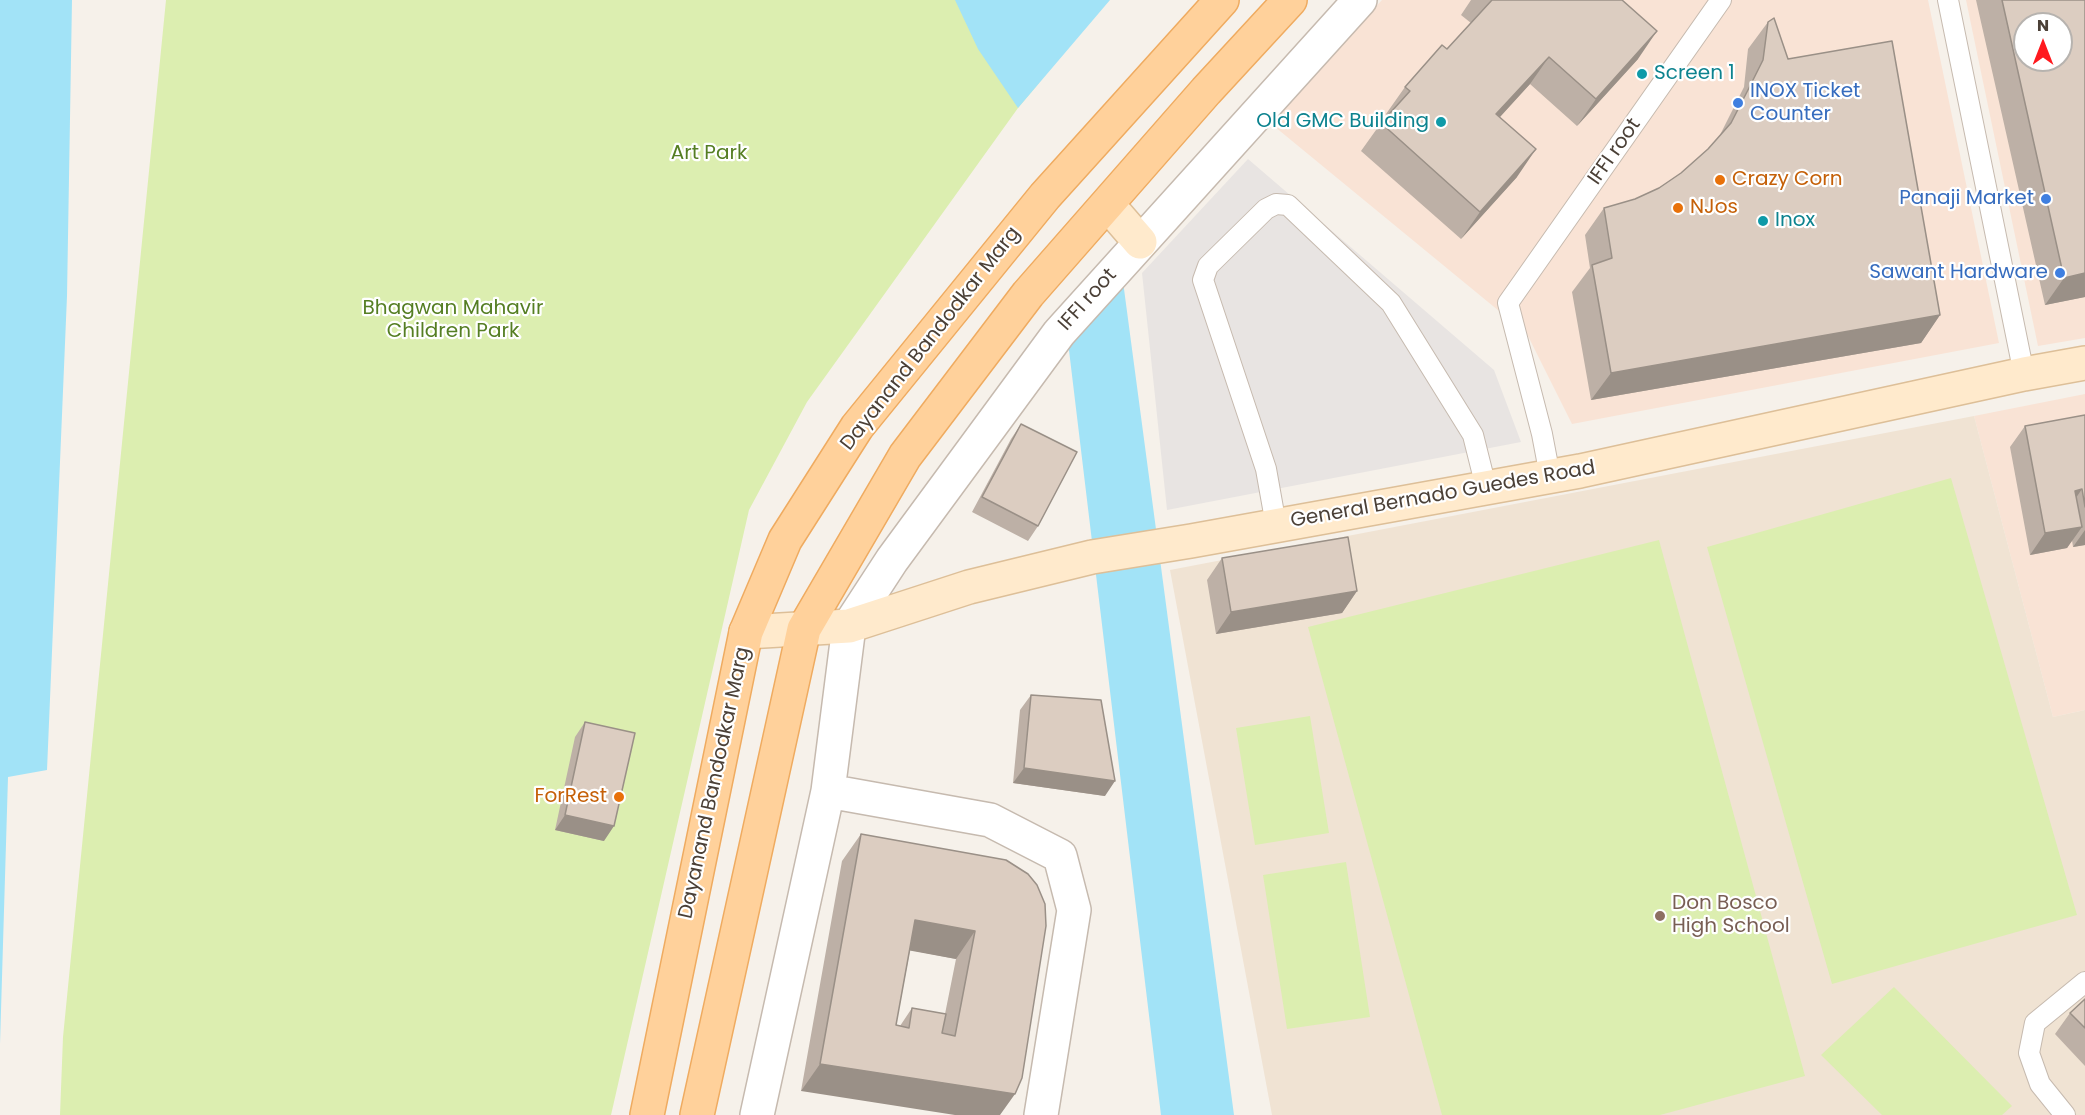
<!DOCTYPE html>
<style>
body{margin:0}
#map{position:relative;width:2085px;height:1115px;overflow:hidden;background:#f6f1ea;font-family:Poppins,sans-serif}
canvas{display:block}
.north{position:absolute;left:2013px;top:12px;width:60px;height:60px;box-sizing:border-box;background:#fff;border:2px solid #b7b3af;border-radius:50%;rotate:0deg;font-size:16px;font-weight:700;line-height:24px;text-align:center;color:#4b4037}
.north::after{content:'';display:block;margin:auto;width:21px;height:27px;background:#ff191e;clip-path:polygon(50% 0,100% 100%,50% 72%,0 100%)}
</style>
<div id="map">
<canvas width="2085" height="1115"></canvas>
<div class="north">N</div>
</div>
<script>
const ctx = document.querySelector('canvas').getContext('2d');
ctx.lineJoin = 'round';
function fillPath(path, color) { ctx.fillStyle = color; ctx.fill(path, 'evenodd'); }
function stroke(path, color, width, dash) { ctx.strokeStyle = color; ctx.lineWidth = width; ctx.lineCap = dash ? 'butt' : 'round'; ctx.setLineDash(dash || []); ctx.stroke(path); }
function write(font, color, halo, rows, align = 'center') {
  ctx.font = font + ' Poppins,sans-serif'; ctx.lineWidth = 4.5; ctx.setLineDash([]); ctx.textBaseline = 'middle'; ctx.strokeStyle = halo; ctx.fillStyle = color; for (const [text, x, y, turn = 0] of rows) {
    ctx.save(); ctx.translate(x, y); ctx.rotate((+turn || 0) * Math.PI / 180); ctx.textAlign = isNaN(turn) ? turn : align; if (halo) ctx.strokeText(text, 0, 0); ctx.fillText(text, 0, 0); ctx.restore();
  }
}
const commercial = new Path2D(`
 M1382 0H1928L1999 343 1572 424 1527 334 1269 122Z
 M1966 0H2085V338L2038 346ZM2025 24H2061V60H2025Z
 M2085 394V710L2053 717 1974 416Z`);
const education = new Path2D(`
 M1974 416 2053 717 2085 710V1115H1272L1170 570Z`);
const green = new Path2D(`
 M166 0H1021L1039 83 1018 108 807 402 749 510 611 1115H60L63 1037Z
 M1951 478 2077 915 1832 984 1707 547Z
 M1659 540 1805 1076 1660 1115H1442L1308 627Z
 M1310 716 1329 833 1255 845 1236 728Z
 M1346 862 1370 1017 1287 1029 1263 875Z
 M1894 987 2012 1106 2002 1115H1882L1821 1055Z`);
const parking = new Path2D(`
 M1248 159 1494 370 1521 442 1167 510 1142 273Z`);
const water = new Path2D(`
 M0 0H72L67 296 47 770 8 777 0 1044Z
 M955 0H1110L1018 108 978 49Z
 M1122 274 1234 1115H1161L1068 342Z`);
const lane = new Path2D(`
 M1948 0 2024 374
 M1550 476 1542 434 1508 303 1721 0
 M1276 525 1266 469 1203 280 1208 266 1266 209 1276 204 1288 205 1391 303 1473 435 1486 487
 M2065 1115 2040 1084 2029 1053 2035 1023 2085 982`);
const street = new Path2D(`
 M828 791 990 820 1060 856 1074 910 1041 1115
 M757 1115 828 791 849 626 892 560 1059 333 1360 0`);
const secondary = new Path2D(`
 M1108 205 1140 242
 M746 632 849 626 969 587 1092 557 1191 541 1580 471 2024 374 2085 363`);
const primary = new Path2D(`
 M647 1115 746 632 785 540 857 427 1045 196 1222 0
 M697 1115 804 629 905 456 1028 294 1206 91 1290 0`);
const wall = new Path2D(`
 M1471 0H1622L1638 59 1577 126 1530 84 1500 117 1517 177 1461 239 1361 151 1381 123 1387 116 1386 114 1405 87 1447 49 1471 23 1461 15Z
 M1976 0H2085V297L2045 305Z
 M1768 22 1788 59 1940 315 1921 343 1591 400 1572 292 1590 268 1585 235 1604 208 1635 199 1659 188 1681 173 1708 149 1719 137 1744 87 1748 49Z
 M2085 415V545L2073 547 2072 540 2067 548 2030 555 2010 447 2025 426Z
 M1021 424 1038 526 1028 541 972 512 1011 439Z
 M1222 558 1357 591 1342 613 1216 634 1207 580Z
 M1031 695 1105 796 1013 783 1020 710Z
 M585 722 604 841 555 830 575 737Z
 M861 834 1028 874 1022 1078 801 1091 842 861ZM910 950 956 959 945 1014 912 1008 900 1026 896 1025Z
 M2085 999V1066L2055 1034 2070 1013Z`);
const shadedWall = new Path2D(`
 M1657 31 1638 59 1577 126 1596 99Z
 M1549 57 1530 84 1477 142 1496 114Z
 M1536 149 1517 177 1461 239 1480 212Z
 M2085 273V297L2045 305 2064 278Z
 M1940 315 1921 343 1591 400 1611 373Z
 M2082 489 2067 511 2075 491Z
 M2082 527 2067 548 2030 555 2045 533Z
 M2085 530V545L2073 547Z
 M1357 591 1342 613 1216 634 1231 612Z
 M1024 768 1115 781 1105 796 1013 783Z
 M565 815 614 826 604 841 555 830Z
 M915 920 975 931 956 959 896 948Z
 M820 1064 1015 1094 1000 1115H955L801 1091Z`);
const building = new Path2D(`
 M1492 0H1622L1657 31 1596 99 1549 57 1496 114 1536 149 1480 212 1381 123 1410 91 1405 87 1442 45 1447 49Z
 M2002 0H2085V273L2064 278ZM2025 24H2061V60H2025Z
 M1774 18 1788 59 1892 41 1940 315 1611 373 1592 265 1612 258 1604 208 1635 199 1659 188 1681 173 1708 149 1731 123 1750 86 1763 60 1768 22Z
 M2085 415V507L2082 489 2075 491 2082 527 2045 533 2025 426Z
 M1021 424 1077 452 1038 526 982 497Z
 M1348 537 1357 591 1231 612 1222 558Z
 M1031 695 1101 700 1115 781 1024 768Z
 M585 722 635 733 614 826 565 815Z
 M861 834 1006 860 1028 874 1037 885 1045 904 1046 926 1022 1078 1015 1094 820 1064ZM915 920 975 931 955 1036 942 1033 946 1014 912 1008 909 1028 896 1025Z
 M2085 999V1028L2070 1013Z`);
const markers = [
 [1642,74,6,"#0f9aa8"],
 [1738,103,6,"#3f7fe0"],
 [1441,122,6,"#0f9aa8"],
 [1720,180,6,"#e8710a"],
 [2046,199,6,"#3f7fe0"],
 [1678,208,6,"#e8710a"],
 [1763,221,6,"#0f9aa8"],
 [2060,273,6,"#3f7fe0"],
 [619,797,6,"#e8710a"],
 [1660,916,6,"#8d6e63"]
];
const cultureNames = [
 ["Screen 1",1654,74],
 ["Old GMC Building",1429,122,"right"],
 ["Inox",1775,221]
];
const shopNames = [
 ["INOX Ticket",1750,92,"left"],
 ["Counter",1750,115,"left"],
 ["Panaji Market",2034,199],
 ["Sawant Hardware",2048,273]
];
const streetNames = [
 ["IFFI root",1615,152,-55],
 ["IFFI root",1088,300,-48],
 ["Dayanand Bandodkar Marg",931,339,-52],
 ["General Bernado Guedes Road",1443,495,-10],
 ["Dayanand Bandodkar Marg",715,783,-78]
];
const parkNames = [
 ["Art Park",709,154],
 ["Bhagwan Mahavir",453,309],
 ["Children Park",453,332]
];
const foodNames = [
 ["Crazy Corn",1732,180],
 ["NJos",1690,208],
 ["ForRest",607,797,"right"]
];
const educationNames = [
 ["Don Bosco",1672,904],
 ["High School",1672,927]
];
fillPath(commercial, '#f9e3d5');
fillPath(education, '#f0e3d3');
fillPath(green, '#dceeb0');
fillPath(parking, '#e8e4e2');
fillPath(water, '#a2e3f7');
stroke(lane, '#c6baaf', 22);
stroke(street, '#c6baaf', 36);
stroke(secondary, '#ddbf98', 36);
stroke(primary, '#efab60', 36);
stroke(lane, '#fff', 20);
stroke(street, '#fff', 33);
stroke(secondary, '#ffeacc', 33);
stroke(primary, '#ffd19b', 33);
fillPath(wall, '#bdb0a6');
fillPath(shadedWall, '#9a9087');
fillPath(building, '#dccdc1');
stroke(building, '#9a9087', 1.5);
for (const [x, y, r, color] of markers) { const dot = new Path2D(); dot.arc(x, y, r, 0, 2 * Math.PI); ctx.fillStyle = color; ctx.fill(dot); stroke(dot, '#fff', 2); }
write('20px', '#0d838f', '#fff', cultureNames, 'left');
write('20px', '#366cbe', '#fff', shopNames, 'right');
write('20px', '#4b4037', '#fff', streetNames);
write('20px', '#557e23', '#fff', parkNames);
write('20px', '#c56008', '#fff', foodNames, 'left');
write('20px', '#785e54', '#fff', educationNames, 'left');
</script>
